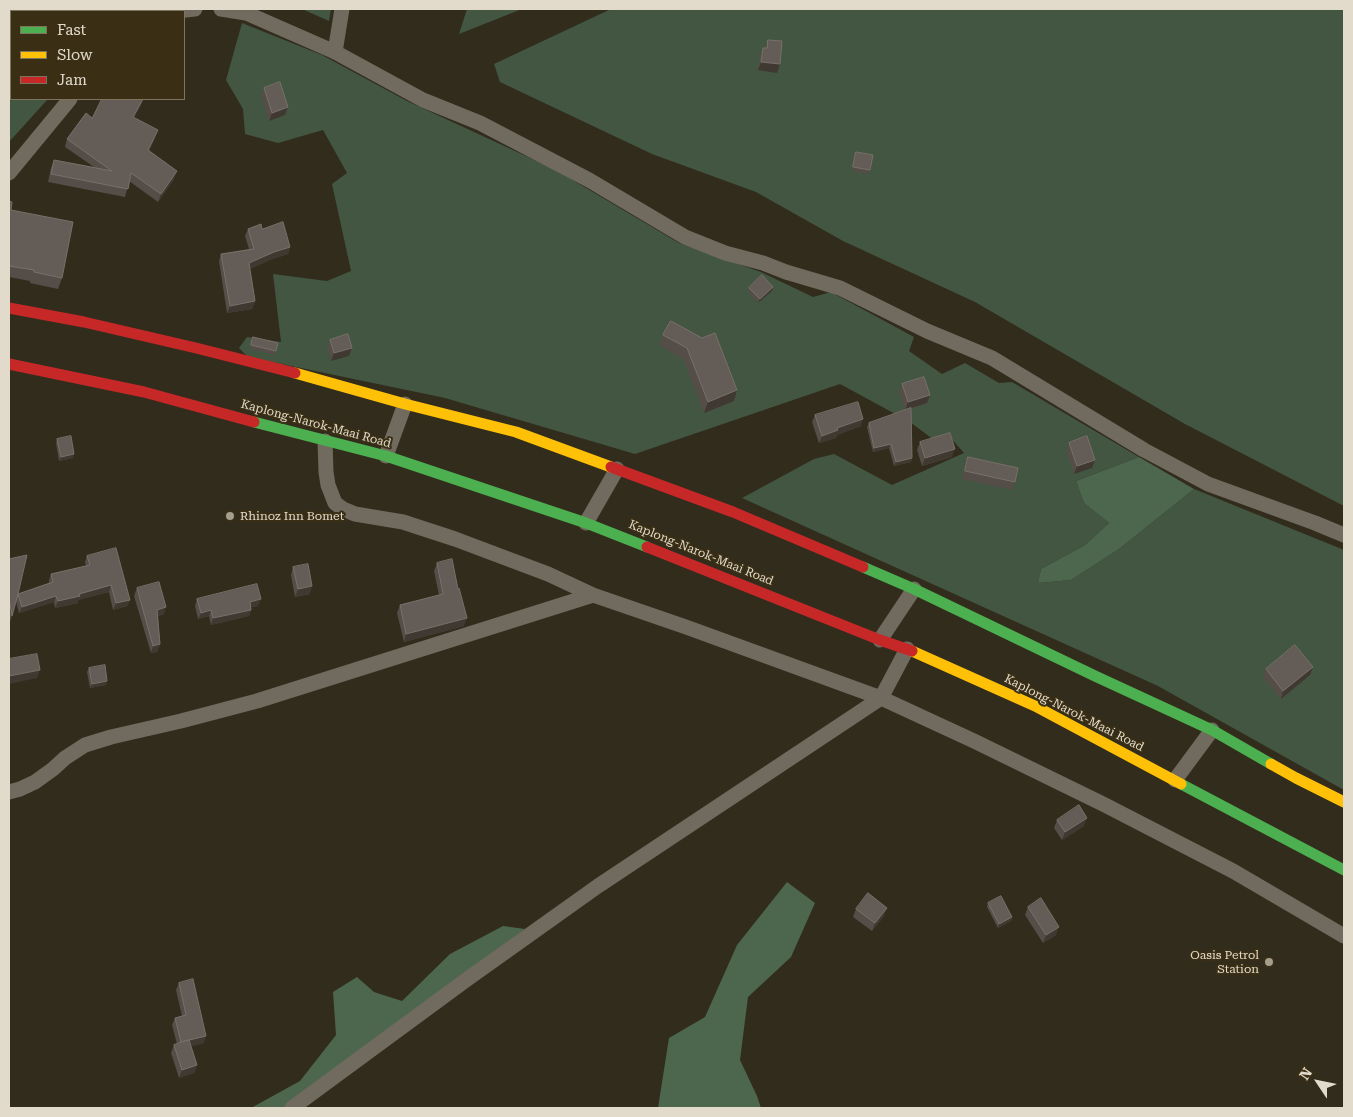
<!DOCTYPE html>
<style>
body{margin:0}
#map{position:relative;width:1353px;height:1117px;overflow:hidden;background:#322c1d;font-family:"Roboto Serif",serif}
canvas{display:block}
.frame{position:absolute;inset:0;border:10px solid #e2dbcc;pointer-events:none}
.legend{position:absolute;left:10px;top:10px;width:175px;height:90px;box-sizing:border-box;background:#3a2f15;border:1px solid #7d745e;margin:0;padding:6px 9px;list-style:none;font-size:15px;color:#e2dbcc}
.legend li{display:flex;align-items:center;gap:10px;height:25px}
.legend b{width:25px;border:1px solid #7d745e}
.north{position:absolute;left:1293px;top:1057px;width:50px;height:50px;-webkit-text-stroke:4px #3a2f15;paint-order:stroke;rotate:304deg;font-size:14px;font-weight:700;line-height:20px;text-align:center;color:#e2dbcc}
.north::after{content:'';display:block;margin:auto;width:18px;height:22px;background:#e2dbcc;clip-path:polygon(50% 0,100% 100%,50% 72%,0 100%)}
</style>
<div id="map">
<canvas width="1353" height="1117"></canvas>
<div class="frame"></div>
<ul class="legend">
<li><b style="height:6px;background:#4caf50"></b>Fast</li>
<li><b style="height:6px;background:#ffc107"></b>Slow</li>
<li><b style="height:6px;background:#c62828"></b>Jam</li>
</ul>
<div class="north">N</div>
</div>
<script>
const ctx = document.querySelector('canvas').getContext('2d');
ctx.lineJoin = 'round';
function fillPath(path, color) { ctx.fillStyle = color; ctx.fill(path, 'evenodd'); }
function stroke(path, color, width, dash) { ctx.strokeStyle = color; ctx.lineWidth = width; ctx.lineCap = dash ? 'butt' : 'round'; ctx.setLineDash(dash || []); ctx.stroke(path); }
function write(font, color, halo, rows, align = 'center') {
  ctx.font = font + ' "Roboto Serif",serif'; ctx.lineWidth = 4; ctx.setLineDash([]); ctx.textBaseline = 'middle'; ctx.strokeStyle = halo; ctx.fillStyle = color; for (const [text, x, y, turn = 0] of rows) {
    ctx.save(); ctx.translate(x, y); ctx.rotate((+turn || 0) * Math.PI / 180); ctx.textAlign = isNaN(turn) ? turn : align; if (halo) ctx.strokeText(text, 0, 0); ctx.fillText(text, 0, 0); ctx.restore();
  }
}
const green = new Path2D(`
 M9 9H128L125 11H11V99H48L9 142Z
 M302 9H331L329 21Z
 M467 9H522L459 34Z
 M611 9H1344V506L1185 424 975 302 843 241 756 192 652 154 500 82 494 64Z
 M242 23 322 55 407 101 554 169 679 243 761 272 813 297 831 292 914 337 909 351 942 374 965 363 999 383 1012 382 1139 457 1076 481 1084 503 1109 523 1085 545 1041 569 1038 583 1071 580 1119 549 1194 489 1344 550V790L1158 686 742 498 814 459 834 454 892 485 964 453 950 437 934 440 910 422 840 384 635 454 445 398 248 357 239 348 247 337 281 342 273 274 327 281 351 271 332 184 347 173 323 130 278 143 245 134 243 109 226 80Z`);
const forest = new Path2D(`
 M1139 457 1194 489 1119 549 1071 580 1038 583 1041 569 1085 545 1109 523 1084 503 1076 481Z
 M787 882 815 903 791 957 748 997 740 1060 757 1096 761 1108H658L669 1038 705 1017 737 945Z
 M503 926 525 929 284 1108H251L300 1081 336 1035 333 992 357 977 374 992 402 1001 450 954Z`);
const street = new Path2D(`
 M221 9 246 13 335 52 423 100 480 123 589 180 685 237 725 253 763 263 786 272 840 288 927 331 992 358 1144 450 1208 484 1315 523 1344 535
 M176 11 195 9
 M335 52 342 9
 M9 173 70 99
 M325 441 326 472 328 485 335 503 343 509 355 514 403 522 455 539 548 574 593 595 686 627 881 698 974 741 1103 804 1233 871 1344 936
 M386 456 405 404
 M586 523 617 469
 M880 640 914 589
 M1175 780 1212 730
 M9 792 20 789 35 782 53 769 65 758 85 745 111 737 181 721 257 701 593 595
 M292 1108 466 980 598 886 881 698 907 649`);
const fast = new Path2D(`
 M254 422 386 456 586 523 647 547
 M863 567 914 589 1095 676 1212 730 1271 764
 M1181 784 1344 870`);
const slow = new Path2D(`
 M295 373 405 404 516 432 611 467
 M912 651 1035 706 1181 784
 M1271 764 1296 778 1344 802`);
const jam = new Path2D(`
 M9 308 84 322 196 348 295 373
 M9 364 144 392 254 422
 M611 467 733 512 863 567
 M647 547 880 640 912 651`);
const wall = new Path2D(`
 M768 40 780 64 777 73 758 70 760 56 763 48H766Z
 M264 88 288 107 285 115 269 121 261 96Z
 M141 105 134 118 155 138 149 151 174 179 158 202 129 181 125 197 48 182 51 168 54 160 94 167 65 147 67 139 92 118Z
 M856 152 870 170 869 174 852 171Z
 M9 201 11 210 62 278 58 289 30 283V281L9 277Z
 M248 229H262L290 247 288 254 272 259 250 269 255 301 252 309 227 313 219 261 221 254 249 249 245 236Z
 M773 287 772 291 758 303 748 292 749 288Z
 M671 321 737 390 734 401 704 413 683 359 659 345 663 335Z
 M253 337 276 351 275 355 250 349Z
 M330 340 349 356 331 361 327 348Z
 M902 384 930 395 927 403 911 409 912 458 911 462 894 466 889 448 873 452 867 427 869 423 905 410 899 392Z
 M815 415 861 426 837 435 836 438 819 443 812 422Z
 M57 439 73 458 59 461 56 443Z
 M920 442 952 457 922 466 917 450Z
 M1069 443 1095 460 1092 468 1074 474 1066 451Z
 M968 457 1015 482 1012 490 962 479 965 465Z
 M87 556 130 600 127 606 113 610 109 592 78 600V603L55 608 54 602 19 613 16 601 10 622 9 617V559L18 594 49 583V580L51 574 86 566 85 562Z
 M437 563 464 626 404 642 397 613 400 605 439 595 434 571Z
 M293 567 310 594 295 597 291 575Z
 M137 588 164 614 158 616 160 644 157 652 151 653 134 596Z
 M197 599 258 606 251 607V610L249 616 211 625 209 616 198 619 195 606Z
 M89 668 106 685 90 688 87 672Z
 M1266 669 1310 675 1281 699 1263 677Z
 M1057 820 1084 826 1062 840 1054 828Z
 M988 903 1012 917 1011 921 998 928 987 907Z
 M1028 907 1056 935 1043 943 1025 915Z
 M856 909 884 916 872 931 853 917Z
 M179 983 204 1043 191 1046 197 1065 194 1073 179 1078 171 1053 174 1045 177 1044 172 1025 175 1018 182 1016 176 990Z`);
const shadedWall = new Path2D(`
 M761 62 780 64 777 73 758 70Z
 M143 99 141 105 130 125 133 117Z
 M288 107 285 115 269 121 272 113Z
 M158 130 155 138 145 158 148 150Z
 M177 171 174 179 158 202 161 194Z
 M290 247 288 254 272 259 246 271 249 263 274 252Z
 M773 287 772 291 758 303 760 299Z
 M255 301 252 309 227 313 230 306Z
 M352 348 349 356 331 361 334 353Z
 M737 390 734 401 704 413 708 402Z
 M930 395 927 403 905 410 908 402Z
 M863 419 861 426 837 435 836 438 819 443 822 436 837 428Z
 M891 444 889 448 873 452 874 448Z
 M955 449 952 457 922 466 925 458Z
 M74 454 73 458 59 461 61 457Z
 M912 458 911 462 894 466 896 462Z
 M1095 460 1092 468 1074 474 1077 466Z
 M111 585 109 592 78 600V603L55 608 58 601Z
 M312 586 310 594 295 597 298 589Z
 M56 596 54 602 19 613 22 607Z
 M261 599 258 606 247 608 250 602Z
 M130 600 127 606 113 610 116 603Z
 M166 607 164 614 154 617 157 610Z
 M211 610 209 616 198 619 201 613Z
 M251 610 249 616 211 625 213 618Z
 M467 618 464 626 404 642 406 634Z
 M160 644 157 652 151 653 153 646Z
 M1313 667 1310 675 1281 699 1283 691Z
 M40 670 37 678 9 684V676Z
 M107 681 106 685 90 688 92 684Z
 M1087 818 1084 826 1062 840 1065 832Z
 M887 908 884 916 872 931 875 923Z
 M1012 917 1011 921 998 928 999 924Z
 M1059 927 1056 935 1043 943 1046 935Z
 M206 1036 204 1043 179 1049 181 1042Z
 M197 1065 194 1073 179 1078 182 1070Z`);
const building = new Path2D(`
 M768 40 782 41 780 64 761 62 763 48H767Z
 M280 82 288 107 272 113 264 88Z
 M102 99H143L133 117 158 130 148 150 177 171 161 194 131 173 128 189 51 174 54 160 112 171 67 139 86 113 92 118Z
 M856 152 873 155 870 170 853 167Z
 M9 201 12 202 11 210 73 222 62 278 34 272V270L9 266Z
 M283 222 290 247 274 252 249 263 255 301 230 306 221 254 254 249 248 229 261 224 262 229Z
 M762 275 773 287 760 299 749 288Z
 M671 321 702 338 715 333 737 390 708 402 687 348 663 335Z
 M348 334 352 348 334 353 330 340Z
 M253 337 278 343 276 351 251 345Z
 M924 377 930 395 908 402 902 384Z
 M858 402 863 419 837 428 838 430 822 436 815 415Z
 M911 408 912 458 896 462 891 444 874 448 869 423Z
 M950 433 955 449 925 458 920 442Z
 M71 436 74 454 61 457 57 439Z
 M1087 436 1095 460 1077 466 1069 443Z
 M968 457 1018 468 1015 482 965 471Z
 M116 548 130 600 116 603 111 585 79 594 80 596 58 601 56 596 22 607 18 594 12 616 9 597V559L27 555 18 594 53 582 51 574 90 565 87 556Z
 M452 559 458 589 459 588 467 618 406 634 400 605 443 594 437 563Z
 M308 564 312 586 298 589 293 567Z
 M159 582 166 607 157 610 160 644 153 646 137 588Z
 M257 584 261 599 250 602 251 610 213 618 211 610 201 613 197 599Z
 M1295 645 1313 667 1283 691 1266 669Z
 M37 654 40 670 9 676V659Z
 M105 665 107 681 92 684 89 668Z
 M1079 805 1087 818 1065 832 1057 820Z
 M868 893 887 908 875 923 856 909Z
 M1001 896 1012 917 999 924 988 903Z
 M1041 898 1059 927 1046 935 1028 907Z
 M193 979 206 1036 181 1042 175 1018 186 1015 179 983Z
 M189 1040 197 1065 182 1070 174 1045Z`);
const markers = [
 [230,516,5,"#a49e8f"],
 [1269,962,5,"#a49e8f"]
];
const streetNames = [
 ["Kaplong-Narok-Maai Road",316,424,15],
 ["Kaplong-Narok-Maai Road",701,553,22],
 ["Kaplong-Narok-Maai Road",1074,713,27]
];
const poiNames = [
 ["Rhinoz Inn Bomet",240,516],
 ["Oasis Petrol",1259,955,"right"],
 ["Station",1259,969,"right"]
];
fillPath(green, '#425642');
fillPath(forest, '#4d674e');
stroke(street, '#716a5e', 15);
stroke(fast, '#4caf50', 11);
stroke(slow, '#ffc107', 11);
stroke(jam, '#c62828', 11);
fillPath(wall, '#554d48');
fillPath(shadedWall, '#403931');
fillPath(building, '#645c56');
stroke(building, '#787069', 1);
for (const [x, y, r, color] of markers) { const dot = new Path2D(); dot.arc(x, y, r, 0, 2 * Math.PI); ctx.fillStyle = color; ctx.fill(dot); stroke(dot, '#3a2f15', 2); }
write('12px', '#e2dbcc', '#3a2f15', streetNames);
write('12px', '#e2dbcc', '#3a2f15', poiNames, 'left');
</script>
